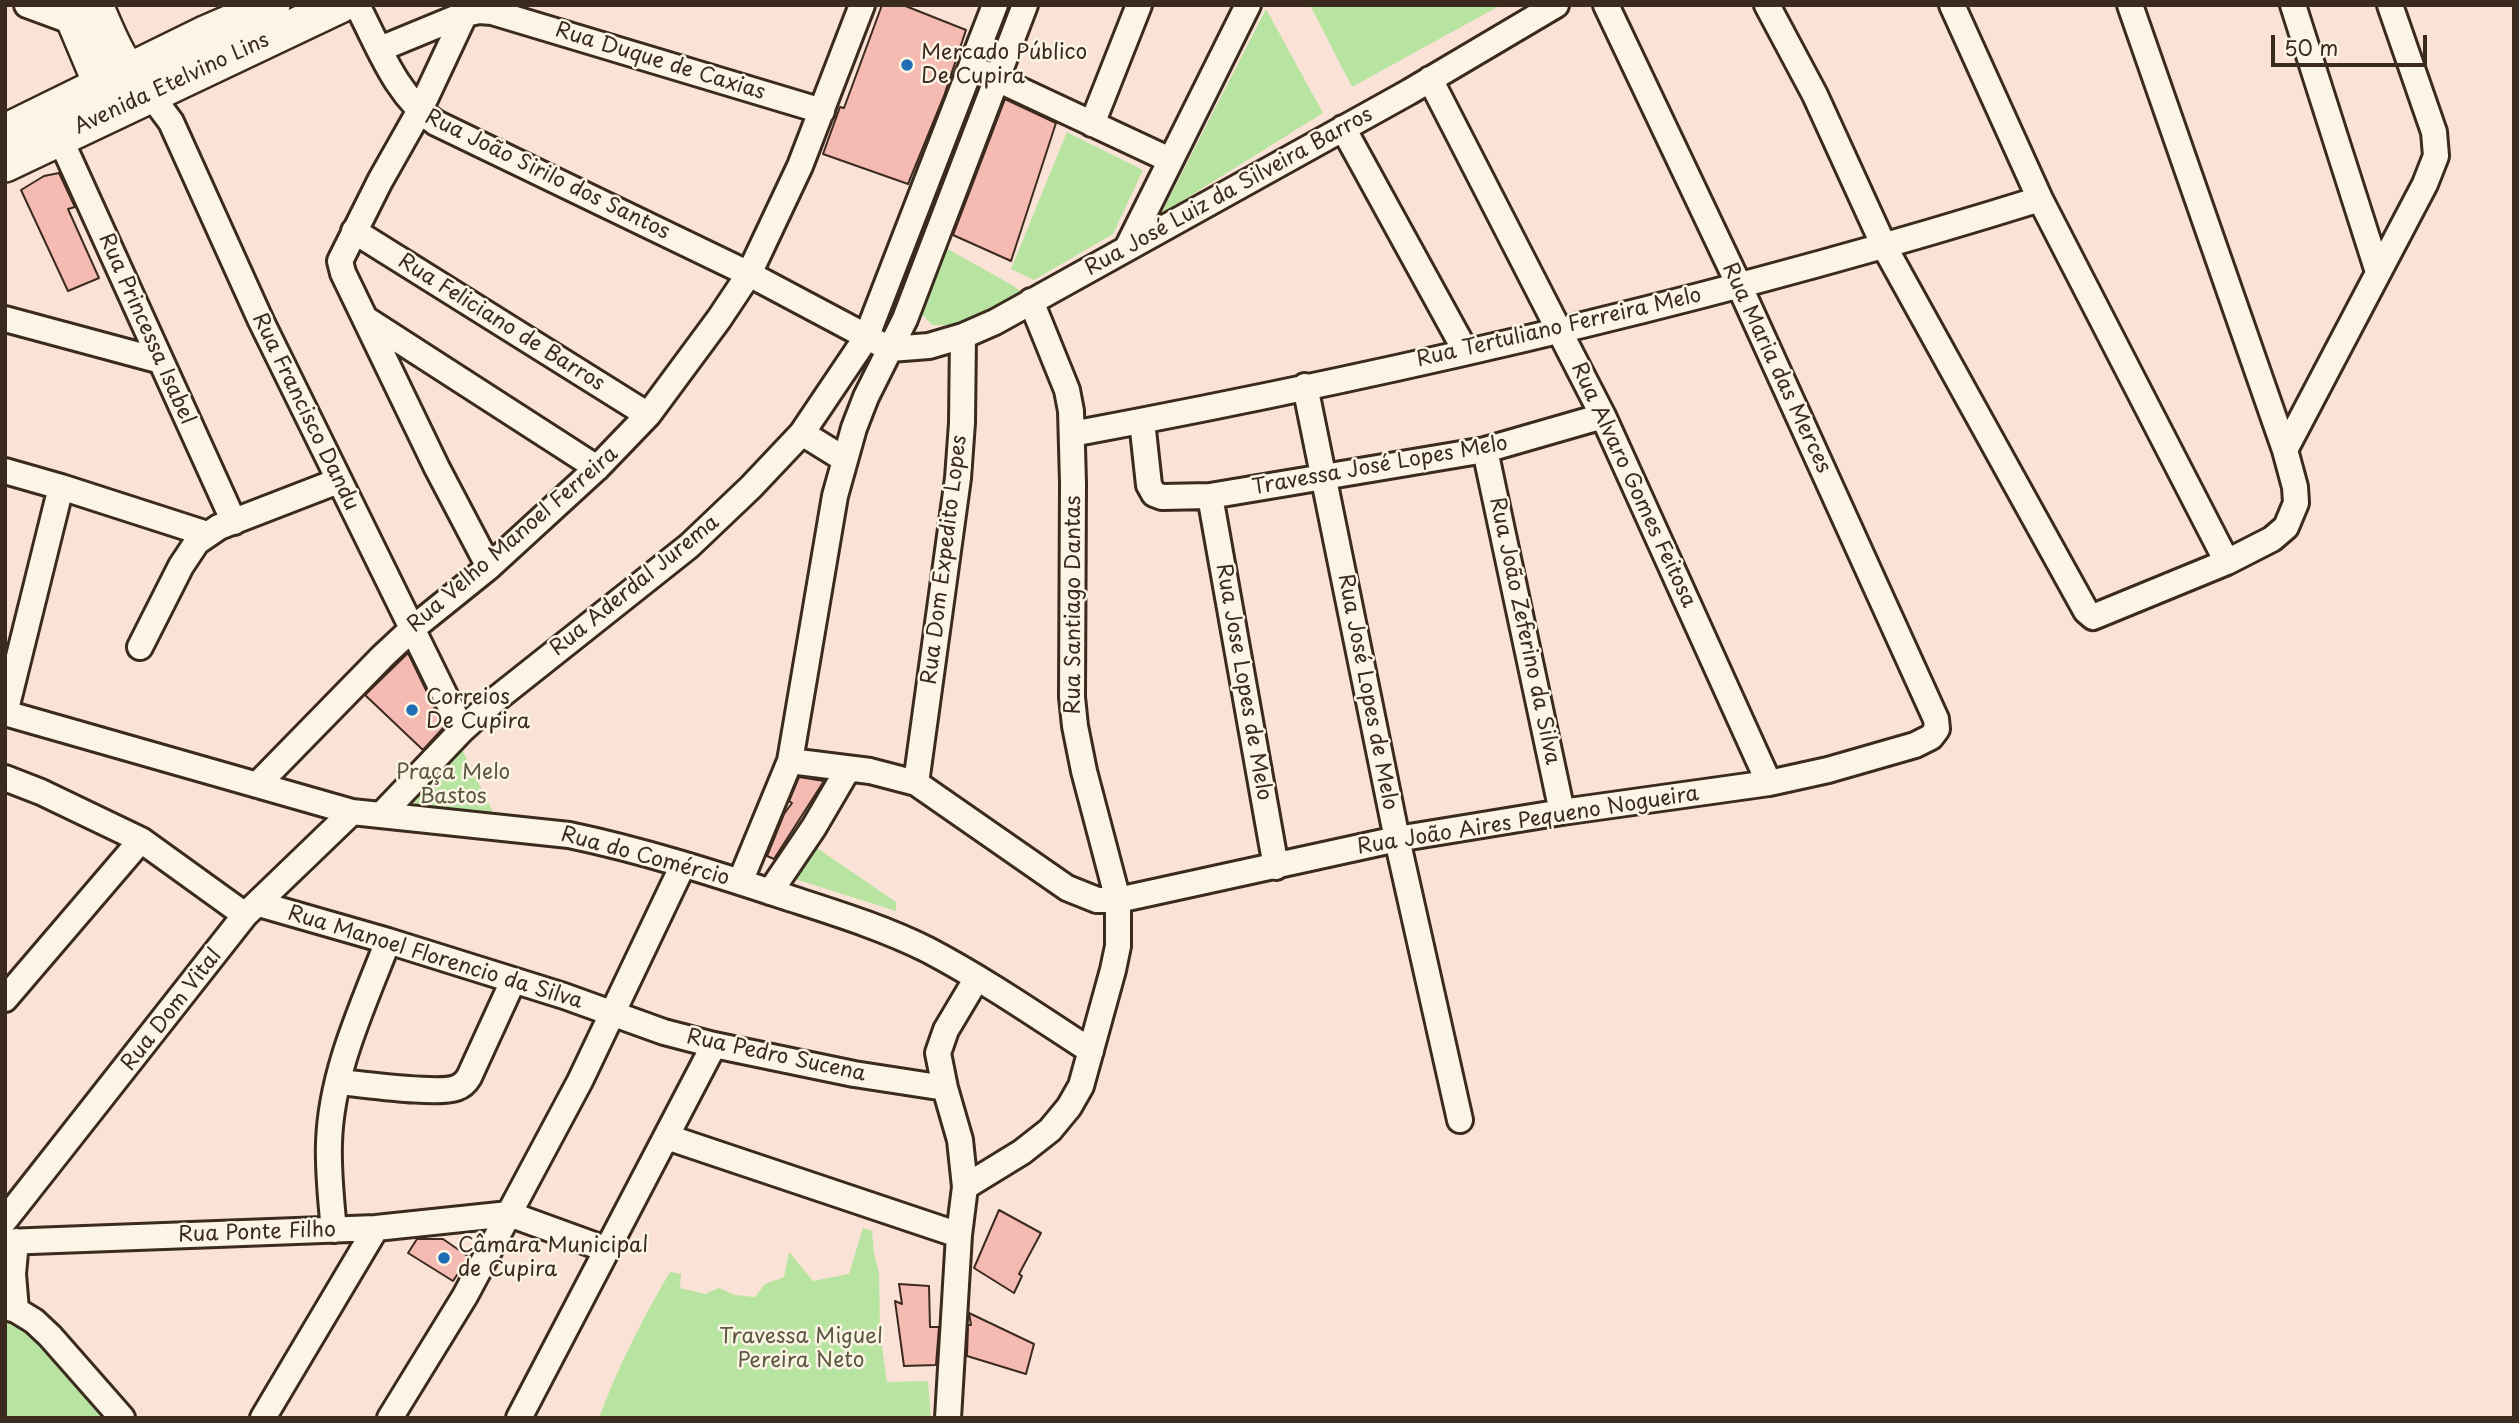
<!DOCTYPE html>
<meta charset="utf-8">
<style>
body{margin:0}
#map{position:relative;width:2519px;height:1423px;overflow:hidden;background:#fae3d6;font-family:"Playpen Sans",sans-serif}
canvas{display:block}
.frame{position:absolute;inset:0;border:7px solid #3b2a1e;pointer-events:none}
.scale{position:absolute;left:2271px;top:35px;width:156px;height:32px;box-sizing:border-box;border:4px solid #3b2a1e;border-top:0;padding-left:9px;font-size:21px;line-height:24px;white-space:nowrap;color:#3b2a1e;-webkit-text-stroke:5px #fcf5e5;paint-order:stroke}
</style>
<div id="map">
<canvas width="2519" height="1423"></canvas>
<div class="frame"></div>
<div class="scale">50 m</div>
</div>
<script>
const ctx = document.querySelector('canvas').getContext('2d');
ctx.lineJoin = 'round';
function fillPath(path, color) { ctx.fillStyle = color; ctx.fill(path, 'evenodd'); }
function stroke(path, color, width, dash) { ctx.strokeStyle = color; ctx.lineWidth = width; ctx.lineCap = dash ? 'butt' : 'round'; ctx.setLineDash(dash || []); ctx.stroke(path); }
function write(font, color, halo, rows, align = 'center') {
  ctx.font = font + ' "Playpen Sans",sans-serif'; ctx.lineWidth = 5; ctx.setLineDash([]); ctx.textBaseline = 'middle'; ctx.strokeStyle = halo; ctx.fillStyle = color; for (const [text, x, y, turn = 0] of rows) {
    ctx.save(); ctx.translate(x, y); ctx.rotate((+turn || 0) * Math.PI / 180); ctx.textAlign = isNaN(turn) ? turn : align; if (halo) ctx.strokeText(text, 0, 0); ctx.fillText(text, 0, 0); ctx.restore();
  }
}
const green = new Path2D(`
 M1310 5H1501L1352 87Z
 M1266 9 1323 113 1161 214Z
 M1067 132 1143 170 1113 234 1034 280 1011 269Z
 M946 248 1012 285 1022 292 956 325H932L922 314 926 289Z
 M459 744 492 810 490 814 418 805 412 801V792Z
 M814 846 896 902V911L795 879Z
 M863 1228 872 1231 874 1253 879 1273 880 1332 887 1382 928 1381 931 1418H599C618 1367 642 1319 670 1272L681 1274 680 1288 705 1294 719 1288 735 1295 755 1297 765 1284 784 1277 789 1252 813 1281 849 1274Z
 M5 1321 24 1325 118 1418H5Z`);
const building = new Path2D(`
 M882 5H903L966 30 944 96 908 184 823 154 840 107 844 108Z
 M1005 99 1056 123 1011 261 953 235Z
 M59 173 75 207 68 209 99 278 68 291 21 190 44 176Z
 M408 653 444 727 423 750 365 695Z
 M799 777 824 781 774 859 767 856 784 814 792 803 789 801Z
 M999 1210 1041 1233 1019 1274 1022 1276 1014 1293 974 1268Z
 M417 1239H443L469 1257 453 1281 408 1253Z
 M899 1284 929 1286 930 1327H939L936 1365 904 1366 895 1301 902 1304Z
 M969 1313 1034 1344 1026 1374 967 1356 968 1325H971Z`);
const street = new Path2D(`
 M27 5 76 23
 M357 5C379 47 396 96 436 123L749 274 890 349 929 346 963 336 995 322 1409 92 1556 5
 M1767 5 1815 95 1884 246 2086 611 2093 617 2227 562 2272 539 2286 527 2296 503 2295 487 2285 450 2130 5
 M1952 5 2040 199 2227 562
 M2293 5 2378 272
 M465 14 419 112 380 181 340 261 343 273 437 468 489 567
 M380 49 465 14 479 11 492 12 822 111
 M984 73 1170 160
 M1430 79 1603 416 1769 783
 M150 94 171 122 261 321 462 730
 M1092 124 1139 5
 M1343 128 1466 352
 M59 136 234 522
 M354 231 648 415
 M1127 248 1248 5
 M5 319 161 361
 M366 319 597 468
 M1305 386 1397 839 1460 1120
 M1142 421 1149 485 1154 494 1162 497 1210 496 1485 450 1603 416
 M802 433 844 459
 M1072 434C1398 373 1723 298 2040 199
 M1485 450 1562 812
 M2285 450 2425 184 2436 156 2434 132 2390 5
 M5 471 61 487 207 534
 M1210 496 1276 867
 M140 647 181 566 197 542 219 527 338 481
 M5 713 352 812 569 835C641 850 713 873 783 896 832 912 882 927 928 950 985 980 1037 1016 1091 1051
 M5 713 61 487
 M790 761 870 771 916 783 1067 888 1097 900H1118L1397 839 1562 812 1769 783 1828 770 1915 745 1931 737 1937 729 1936 719 1739 285 1606 5
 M5 778 41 792 141 840 245 915
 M916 783 958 478 962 423 963 336
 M257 785 383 656 412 629 489 567 597 468 648 415 719 319 749 274 800 166 862 5
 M381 815 462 730 495 700 689 546 751 487 802 433 866 338 995 5
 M740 882 790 761 835 496 854 428 866 397 905 319 1025 5
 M770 892 814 827 848 769
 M259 904 388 941 564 996 664 1032 714 1045 854 1074 945 1088
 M5 999 141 840
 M338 1082C363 1084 436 1095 456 1088 462 1086 466 1082 469 1077L513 981
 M667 1137 959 1235
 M965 1187 1022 1152 1050 1130 1069 1107 1081 1086 1113 970 1118 946V900L1084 771 1075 726 1072 697 1073 483 1071 411 1067 390 1031 301
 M5 1220 245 915 352 812
 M334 1230C331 1201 328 1172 329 1143 331 1072 363 1006 388 941
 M5 1242 376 1228 509 1214 608 1250
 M5 1307 16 1310 34 1321 50 1336 122 1418
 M16 1310 13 1274 16 1241
 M263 1418 376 1228
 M390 1418 465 1296 580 1081 683 865
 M519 1418 714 1045
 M948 1418 959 1235 965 1187 960 1140 945 1088 938 1053 946 1030 977 978`);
const secondary = new Path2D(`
 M68 5 110 105
 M95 5C108 35 120 68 145 89
 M5 132 207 33 272 5
 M5 164 340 5`);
const markers = [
 [907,65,7,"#1f6fb2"],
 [412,710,7,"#1f6fb2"],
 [444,1258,7,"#1f6fb2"]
];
const poiNames = [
 ["Mercado Público",921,53],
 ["De Cupira",921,77],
 ["Correios",426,698],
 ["De Cupira",426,722],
 ["Câmara Municipal",458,1246],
 ["de Cupira",458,1270]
];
const streetNames = [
 ["Rua Duque de Caxias",660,62,17],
 ["Avenida Etelvino Lins",172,84,-25],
 ["Rua João Sirilo dos Santos",547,175,26],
 ["Rua José Luiz da Silveira Barros",1229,192,-29],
 ["Rua Feliciano de Barros",501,323,32],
 ["Rua Tertuliano Ferreira Melo",1559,328,-13],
 ["Rua Princessa Isabel",146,329,66],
 ["Rua Maria das Merces",1776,368,65],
 ["Rua Francisco Dandu",305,412,64],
 ["Travessa José Lopes Melo",1380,466,-10],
 ["Rua Alvaro Gomes Feitosa",1633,485,65],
 ["Rua Velho Manoel Ferreira",513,540,-41],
 ["Rua Dom Expedito Lopes",945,560,-83],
 ["Rua Aderdal Jurema",635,586,-39],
 ["Rua Santiago Dantas",1074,605,-90],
 ["Rua João Zeferino da Silva",1524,631,78],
 ["Rua Jose Lopes de Melo",1243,682,80],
 ["Rua José Lopes de Melo",1367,692,79],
 ["Rua João Aires Pequeno Nogueira",1528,821,-9],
 ["Rua do Comércio",645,857,15],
 ["Rua Manoel Florencio da Silva",435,958,17],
 ["Rua Dom Vital",172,1010,-52],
 ["Rua Pedro Sucena",776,1056,12],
 ["Rua Ponte Filho",257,1233,-2]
];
const parkNames = [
 ["Praça Melo",453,773],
 ["Bastos",453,797],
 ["Travessa Miguel",801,1337],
 ["Pereira Neto",801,1361]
];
fillPath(green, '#b8e4a1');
fillPath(building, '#f5bab2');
stroke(building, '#3b2a1e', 2);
stroke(street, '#3b2a1e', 30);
stroke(secondary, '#3b2a1e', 40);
stroke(street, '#fcf5e5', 24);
stroke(secondary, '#fcf5e5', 35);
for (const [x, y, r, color] of markers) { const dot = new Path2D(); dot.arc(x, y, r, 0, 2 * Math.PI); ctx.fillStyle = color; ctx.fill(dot); stroke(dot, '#fcf5e5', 2.5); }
write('21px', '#3b2a1e', '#fcf5e5', poiNames, 'left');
write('21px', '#3b2a1e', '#fcf5e5', streetNames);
write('21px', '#5a583f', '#fcf5e5', parkNames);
</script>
